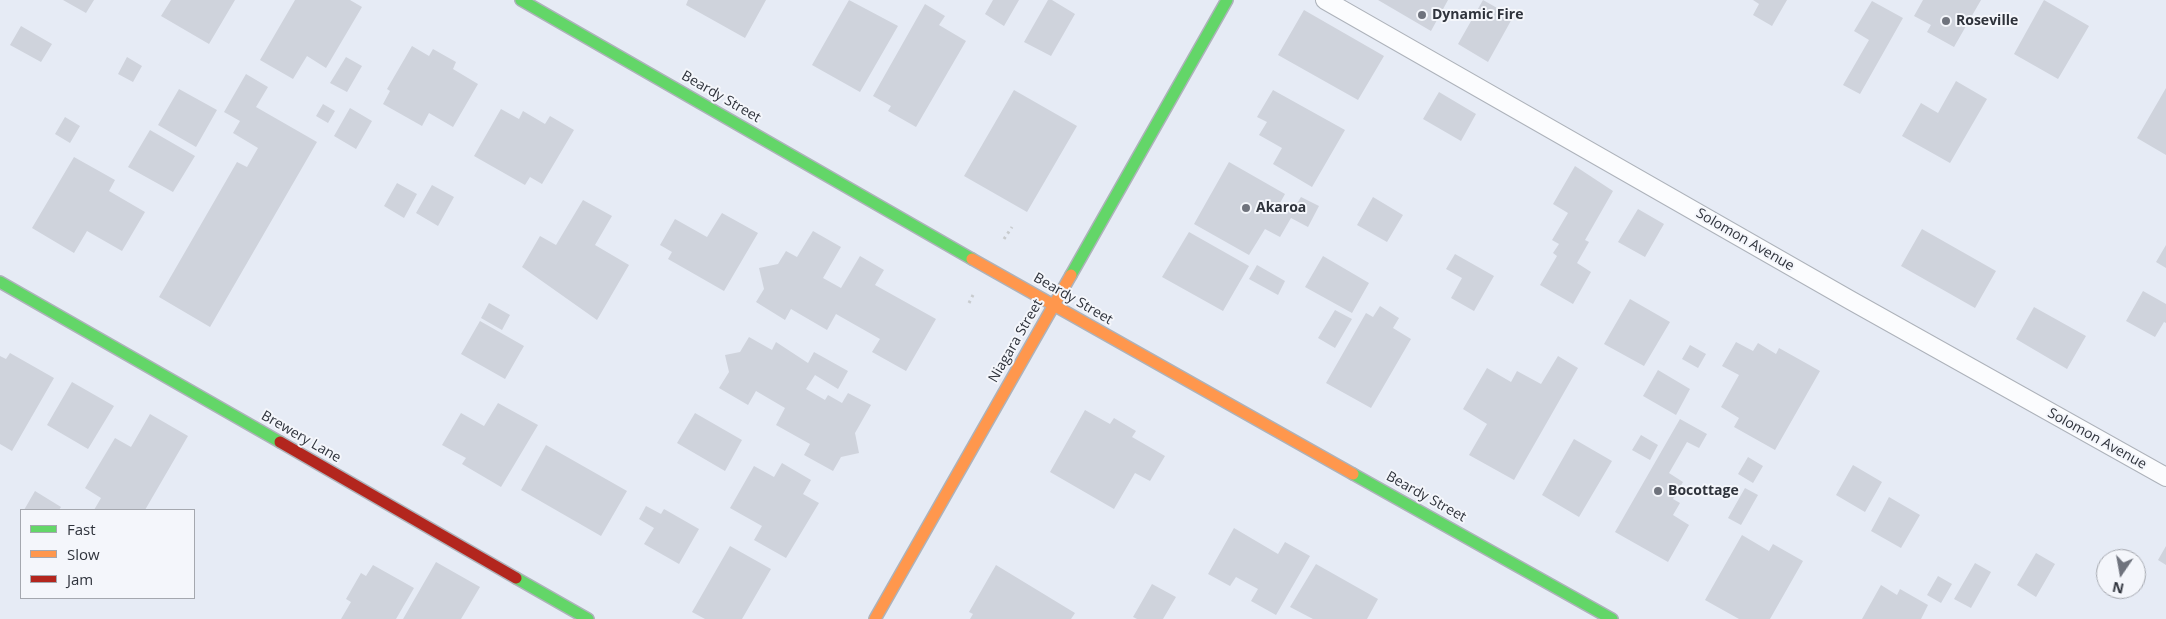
<!DOCTYPE html>
<style>
body{margin:0}
#map{position:relative;width:2166px;height:619px;overflow:hidden;background:#e6ebf5;font-family:"Open Sans",sans-serif}
canvas{display:block}
.legend{position:absolute;left:20px;top:509px;width:175px;height:90px;box-sizing:border-box;background:#f4f6fb;border:1px solid #a5a8af;margin:0;padding:6px 9px;list-style:none;font-size:15px;color:#2f333c}
.legend li{display:flex;align-items:center;gap:10px;height:25px}
.legend b{width:25px;border:1px solid #a5a8af}
.north{position:absolute;left:2096px;top:549px;width:50px;height:50px;box-sizing:border-box;background:#f4f6fb;border:1px solid #a5a8af;border-radius:50%;rotate:192deg;font-size:14px;font-weight:700;line-height:20px;text-align:center;color:#2f333c}
.north::after{content:'';display:block;margin:auto;width:18px;height:22px;background:#6f737d;clip-path:polygon(50% 0,100% 100%,50% 72%,0 100%)}
</style>
<div id="map">
<canvas width="2166" height="619"></canvas>
<ul class="legend">
<li><b style="height:6px;background:#63d668"></b>Fast</li>
<li><b style="height:6px;background:#ff974d"></b>Slow</li>
<li><b style="height:6px;background:#b3261e"></b>Jam</li>
</ul>
<div class="north">N</div>
</div>
<script>
const ctx = document.querySelector('canvas').getContext('2d');
ctx.lineJoin = 'round';
function fillPath(path, color) { ctx.fillStyle = color; ctx.fill(path, 'evenodd'); }
function stroke(path, color, width, dash) { ctx.strokeStyle = color; ctx.lineWidth = width; ctx.lineCap = dash ? 'butt' : 'round'; ctx.setLineDash(dash || []); ctx.stroke(path); }
function write(font, color, halo, rows, align = 'center') {
  ctx.font = font + ' "Open Sans",sans-serif'; ctx.lineWidth = 4; ctx.setLineDash([]); ctx.textBaseline = 'middle'; ctx.strokeStyle = halo; ctx.fillStyle = color; for (const [text, x, y, turn = 0] of rows) {
    ctx.save(); ctx.translate(x, y); ctx.rotate((+turn || 0) * Math.PI / 180); ctx.textAlign = isNaN(turn) ? turn : align; if (halo) ctx.strokeText(text, 0, 0); ctx.fillText(text, 0, 0); ctx.restore();
  }
}
const building = new Path2D(`
 M63 0H94L86 13Z
 M171 0H235L209 44 161 16Z
 M295 0H350L362 7 326 68 307 56 293 79 260 60Z
 M688 0H766L745 38 686 5Z
 M849 0 898 26 860 92 812 65Z
 M993 0H1019L1004 26 985 14Z
 M1048 0H1052L1075 14 1051 56 1024 42Z
 M1378 0H1448L1431 31Z
 M1483 0 1513 17 1488 62 1458 44Z
 M1753 0H1787L1772 26 1753 15 1759 4Z
 M1923 0H1981L1954 47 1927 32 1931 25 1914 16Z
 M2044 0 2089 26 2058 79 2014 54Z
 M1872 1 1903 18 1860 94 1843 85 1869 40 1854 31Z
 M925 4 945 16 939 25 966 41 916 127 888 111 891 106 873 96Z
 M1304 10 1384 56 1358 100 1278 55Z
 M21 26 52 44 41 62 10 45Z
 M412 46 429 56 433 49 456 62 453 69 478 84 453 127 429 113 422 126 383 104 390 91 387 89Z
 M127 57 142 66 133 82 118 74Z
 M346 57 362 66 347 92 330 83Z
 M246 74 268 87 256 107 317 142 210 327 159 297 237 162 247 167 258 148 233 133 240 121 224 112Z
 M1956 81 1987 99 1950 163 1902 136 1921 103 1938 113Z
 M2166 88V155L2137 138Z
 M179 89 217 110 196 147 158 125Z
 M1014 90 1077 126 1027 212 964 176Z
 M1273 90 1345 130 1312 187 1273 164 1282 148 1259 135 1267 122 1257 117Z
 M1439 92 1476 114 1461 141 1423 119Z
 M323 104 335 111 328 123 316 116Z
 M350 108 372 121 356 149 334 136Z
 M501 109 519 119 523 111 545 124 550 116 574 130 542 184 530 177 525 185 474 156Z
 M65 117 80 126 70 143 55 134Z
 M150 130 195 156 173 192 128 167Z
 M74 157 115 180 109 191 145 212 122 251 87 231 74 253 32 228Z
 M1229 162 1285 194 1280 203 1293 210 1301 197 1319 206 1308 227 1291 218 1280 237 1265 229 1249 255 1194 224Z
 M1575 166 1613 191 1585 240 1589 242 1577 263 1591 272 1573 304 1540 285 1557 256 1553 253 1559 244 1552 240 1568 213 1553 204Z
 M397 183 417 194 404 218 384 206Z
 M432 185 454 197 438 226 416 213Z
 M1373 197 1403 215 1387 242 1357 225Z
 M583 200 612 216 595 245 629 265 597 320 522 267 540 236 556 245Z
 M1638 209 1664 224 1645 257 1618 242Z
 M722 213 758 233 724 291 668 259 672 252 660 245 675 219 707 237Z
 M1922 229 1996 271 1975 308 1901 266Z
 M813 231 841 247 823 278 841 288 860 256 884 270 875 285 936 319 906 371 872 352 880 339 836 314 827 330 791 309 785 320 756 302 764 289 759 268 778 264 786 251 797 257Z
 M1189 232 1249 266 1223 311 1162 277Z
 M2166 245V268L2156 262Z
 M1455 254 1494 276 1474 311 1451 298 1462 278 1446 269Z
 M1323 256 1369 283 1352 313 1305 287Z
 M1257 265 1285 281 1278 295 1249 279Z
 M2143 291 2166 304V323L2164 322 2155 337 2126 321Z
 M1630 299 1670 322 1644 366 1604 344Z
 M489 303 510 315 502 330 481 318Z
 M1380 306 1399 318 1393 328 1411 339 1371 408 1326 383 1366 313 1373 317Z
 M2034 307 2086 336 2067 369 2016 339Z
 M1335 310 1352 319 1335 348 1318 338Z
 M480 321 524 346 505 379 461 354Z
 M749 337 772 350 776 342 808 363 814 352 848 371 838 389 815 375 806 389 825 400 828 395 842 403 848 393 871 405 855 433 859 453 841 457 833 471 804 455 810 444 776 425 785 408 756 391 748 405 719 388 729 372 725 355 740 352Z
 M1736 342 1753 351 1758 343 1776 354 1779 348 1820 371 1775 450 1734 427 1739 418 1721 407 1739 375 1722 366Z
 M1690 345 1706 354 1698 368 1682 359Z
 M10 353 54 378 12 451 0 444V356L6 359Z
 M1558 356 1578 368 1514 480 1469 455 1487 424 1463 409 1487 368 1511 382 1517 371 1541 384Z
 M1658 370 1690 389 1676 415 1643 396Z
 M72 382 114 406 88 449 47 425Z
 M498 403 538 425 501 487 462 464 466 458 442 445 461 413 484 426Z
 M1085 410 1110 424 1114 418 1136 431 1132 437 1165 456 1150 481 1135 473 1114 509 1050 472Z
 M695 413 742 440 725 471 677 443Z
 M150 414 188 436 145 510H94L101 498 85 488 115 438 131 447Z
 M1680 419 1707 434 1699 448 1687 442 1669 473 1683 482 1673 499 1680 503 1673 515 1689 525 1668 562 1615 532Z
 M1641 435 1658 445 1650 460 1632 450Z
 M1574 439 1612 461 1579 517 1542 495Z
 M546 445 627 491 601 536 521 490Z
 M1748 457 1763 466 1753 483 1738 474Z
 M782 463 811 480 803 494 819 503 786 558 754 540 762 526 730 508 754 466 774 477Z
 M1853 465 1882 482 1865 512 1836 495Z
 M1745 488 1758 495 1741 525 1728 518Z
 M35 491 61 507 59 510H24Z
 M1889 497 1920 515 1901 548 1871 531Z
 M646 506 661 514 664 509 699 529 679 564 644 544 654 528 639 519Z
 M1234 528 1278 554 1285 542 1310 556 1276 615 1251 601 1258 589 1236 577 1230 586 1208 574Z
 M1742 535 1769 551 1773 544 1803 561 1770 619H1739L1705 600Z
 M730 546 771 569 742 619H705L692 612Z
 M2166 546V565L2158 560Z
 M2036 553 2055 564 2036 597 2017 585Z
 M436 562 480 587 461 619H403Z
 M1975 563 1991 572 1971 608 1954 599Z
 M1316 564 1378 599 1367 619H1313L1290 607Z
 M373 565 414 588 396 619H341L351 602 346 599 361 573 366 576Z
 M996 565 1075 613 1071 619H970L973 614 969 612Z
 M1938 576 1952 584 1941 603 1927 595Z
 M1152 584 1176 597 1163 619H1137L1133 617Z
 M1881 585 1897 595 1900 589 1928 605 1921 619H1862Z`);
const path = new Path2D(`
 M1004 239 1012 227
 M969 303 973 295`);
const lane = new Path2D(`
 M1325 0 1850 300 2166 477`);
const fast = new Path2D(`
 M521 0 972 259
 M1071 275 1227 0
 M0 282 280 442
 M1353 474 1612 619
 M516 578 588 619`);
const slow = new Path2D(`
 M972 259 1353 474
 M875 619 1071 275`);
const jam = new Path2D(`
 M280 442 516 578`);
const markers = [
 [1422,15,5,"#6f737d"],
 [1946,21,5,"#6f737d"],
 [1246,208,5,"#6f737d"],
 [1658,491,5,"#6f737d"]
];
const poiNames = [
 ["Dynamic Fire",1432,15],
 ["Roseville",1956,21],
 ["Akaroa",1256,208],
 ["Bocottage",1668,491]
];
const streetNames = [
 ["Beardy Street",721,97,30],
 ["Solomon Avenue",1745,240,30],
 ["Beardy Street",1073,299,30],
 ["Niagara Street",1016,341,-60],
 ["Brewery Lane",301,437,30],
 ["Solomon Avenue",2097,439,29],
 ["Beardy Street",1426,497,29]
];
fillPath(building, '#cfd3dc');
stroke(lane, '#adb2ba', 20);
stroke(fast, '#adb2ba', 14);
stroke(slow, '#adb2ba', 14);
stroke(jam, '#adb2ba', 14);
stroke(path, '#c8cbce', 3, [2.5, 4]);
stroke(lane, '#fbfcfe', 18);
stroke(fast, '#63d668', 11);
stroke(slow, '#ff974d', 11);
stroke(jam, '#b3261e', 11);
for (const [x, y, r, color] of markers) { const dot = new Path2D(); dot.arc(x, y, r, 0, 2 * Math.PI); ctx.fillStyle = color; ctx.fill(dot); stroke(dot, '#f4f6fb', 2); }
write('bold 14px', '#2f333c', '#f4f6fb', poiNames, 'left');
write('14px', '#2f333c', '#f4f6fb', streetNames);
</script>
